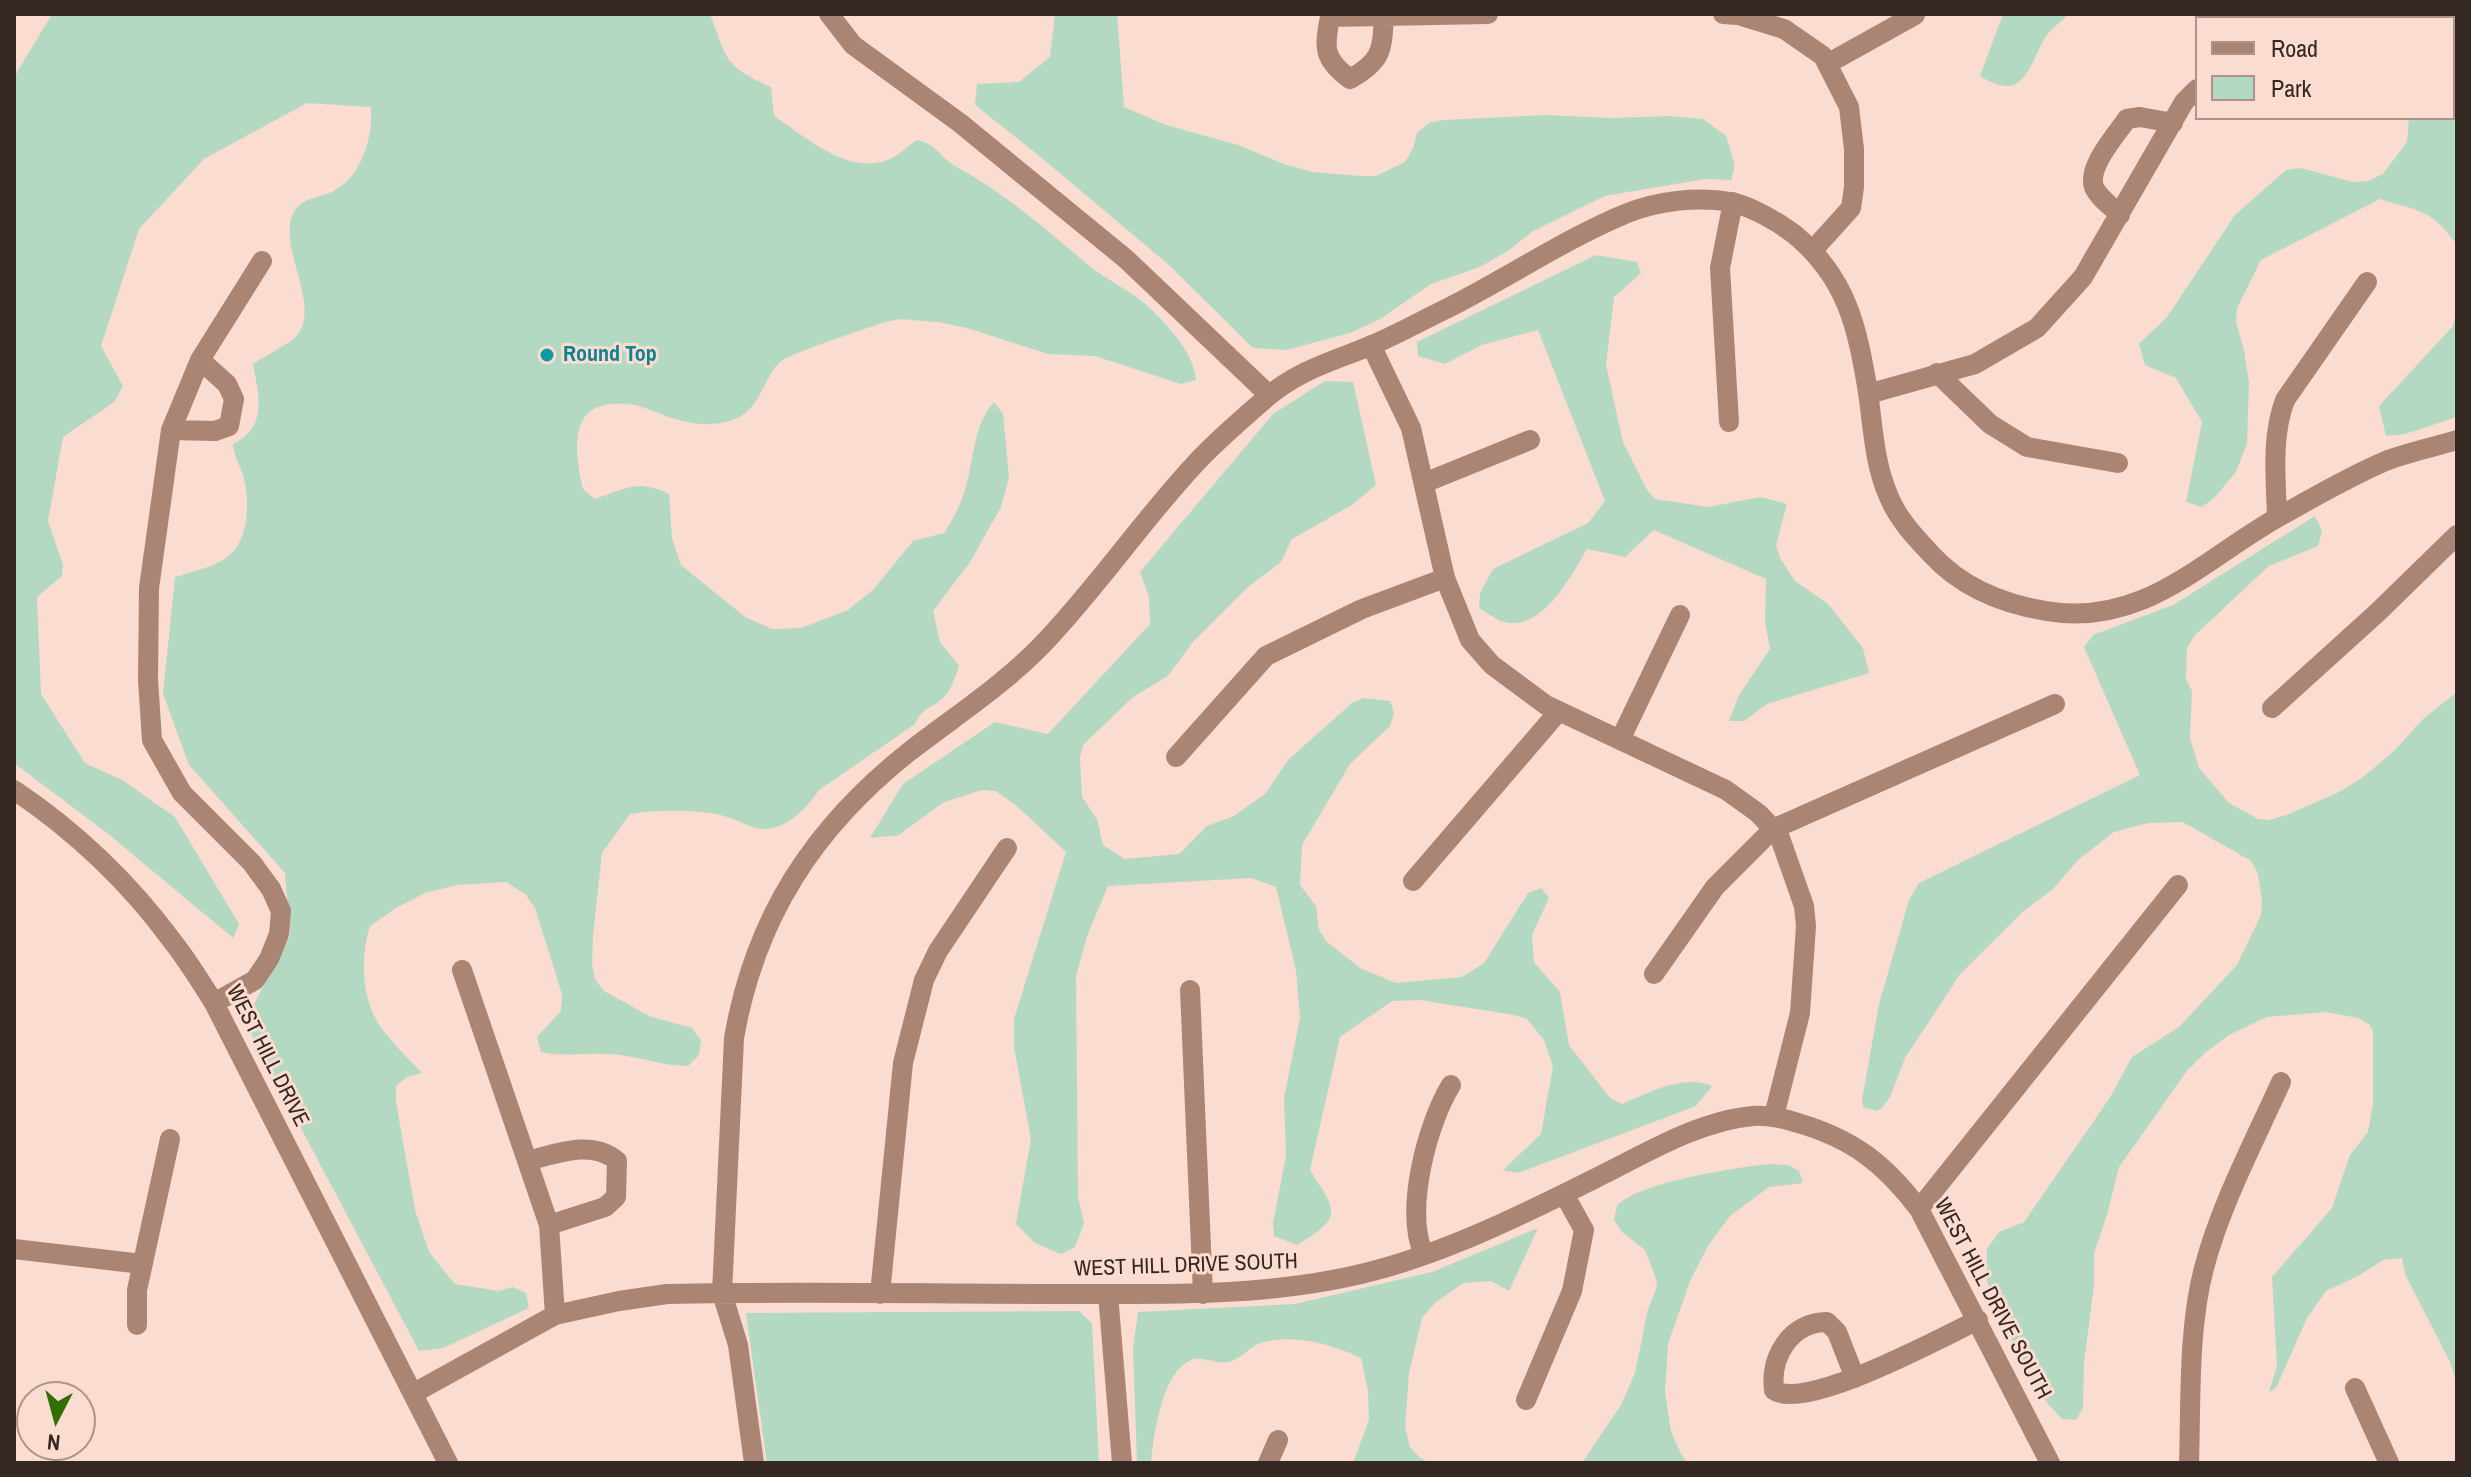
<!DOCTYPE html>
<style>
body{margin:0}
#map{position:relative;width:2471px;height:1477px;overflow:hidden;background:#fbdcd0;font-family:"Archivo Narrow",sans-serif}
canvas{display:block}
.frame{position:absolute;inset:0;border:16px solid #352721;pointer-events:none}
.legend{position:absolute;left:2195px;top:16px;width:260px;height:104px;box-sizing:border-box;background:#fbdcd0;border:2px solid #ac948a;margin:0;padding:10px 14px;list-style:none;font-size:24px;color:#352721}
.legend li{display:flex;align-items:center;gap:16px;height:40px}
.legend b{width:40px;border:2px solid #ac948a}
.north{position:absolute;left:16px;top:1381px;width:80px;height:80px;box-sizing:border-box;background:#fbdcd0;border:2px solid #ac948a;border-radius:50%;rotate:186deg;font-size:22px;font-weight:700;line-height:32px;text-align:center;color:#352721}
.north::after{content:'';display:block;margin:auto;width:28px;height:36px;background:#2f6f06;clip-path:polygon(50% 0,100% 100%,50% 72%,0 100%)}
</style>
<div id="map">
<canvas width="2471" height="1477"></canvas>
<div class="frame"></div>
<ul class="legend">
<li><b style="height:10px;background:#ab8574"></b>Road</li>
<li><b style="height:22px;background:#b3d9c2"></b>Park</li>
</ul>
<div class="north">N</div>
</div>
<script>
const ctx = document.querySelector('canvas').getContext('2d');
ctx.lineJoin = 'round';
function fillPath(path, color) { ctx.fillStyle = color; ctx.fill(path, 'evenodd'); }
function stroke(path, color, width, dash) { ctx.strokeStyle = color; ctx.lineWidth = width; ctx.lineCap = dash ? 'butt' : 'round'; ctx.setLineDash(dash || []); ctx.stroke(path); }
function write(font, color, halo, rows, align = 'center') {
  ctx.font = font + ' "Archivo Narrow",sans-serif'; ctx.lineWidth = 6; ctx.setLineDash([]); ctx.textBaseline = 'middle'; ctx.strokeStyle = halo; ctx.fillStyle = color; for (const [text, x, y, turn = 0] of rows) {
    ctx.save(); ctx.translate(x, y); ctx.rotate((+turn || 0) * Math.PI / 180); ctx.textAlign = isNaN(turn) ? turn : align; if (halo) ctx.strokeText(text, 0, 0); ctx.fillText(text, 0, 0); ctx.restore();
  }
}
const green = new Path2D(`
 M52 14H710C728 61 723 65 771 87L774 116C806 137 849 177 890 159 899 155 908 146 916 140 938 144 938 156 955 166 1003 192 1045 228 1087 264 1109 282 1137 293 1156 314 1173 331 1195 357 1196 380L1181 384 1095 356 1048 354 967 328 938 322 899 319 882 323C865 329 787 354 779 363 763 380 759 410 735 419 709 429 683 423 658 413 650 410 642 406 635 405 568 395 573 442 583 489L595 499C624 489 639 479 669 494L672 538 681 565 745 617 772 629 801 628 848 610 873 590 913 541 944 533C952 520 960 507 964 493 975 461 971 429 994 402L1003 414 1009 477 1001 507 970 562 933 611 940 642 959 666C955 676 952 689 944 697 931 710 924 705 915 724L819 790C805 811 780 836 753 827 743 824 734 818 724 816 697 809 657 810 630 814L602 853 593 935 592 964 595 979 604 991 649 1016 692 1028 701 1040 699 1055 688 1066C660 1066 634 1054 606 1054 583 1053 564 1057 541 1052L537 1037 561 1011 562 994 535 908 525 894 506 882 457 885 425 893 396 908 370 926C360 959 361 1002 383 1030 394 1045 409 1059 422 1073L407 1077 396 1086V1102L415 1210 429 1252 455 1284 499 1291 513 1287 526 1293 529 1308 443 1348 419 1351 250 1032 253 1006 290 936 285 873 189 765 163 694 175 577C191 572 210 568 223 560 249 545 250 505 244 479 241 466 234 458 233 444 268 427 259 396 253 364 265 356 292 343 299 333 320 301 276 245 294 212 303 196 324 198 337 189 363 173 373 135 371 107L307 103 204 159 139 229 101 346 123 386 114 402 63 437 48 521 63 565 62 576 37 597 41 694 85 763 124 781 175 817 239 924 233 938 107 833 14 763V77Z
 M1055 14H1117L1124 107 1166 125 1238 145 1284 164 1312 172 1361 176H1376L1405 162 1413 148 1417 133 1429 123 1443 120 1546 115 1609 118 1670 116 1703 119 1726 136 1735 165 1731 180 1705 179 1605 196 1533 231 1508 251 1480 267 1431 284 1380 319 1350 333 1286 350 1253 348 1169 265 1037 154 975 105 977 84 1019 82 1050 57Z
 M2003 14H2069C2061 22 2048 31 2043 41 2027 72 2022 102 1980 76Z
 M2420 14H2457V245C2431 209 2421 212 2380 199L2261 260 2237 308 2236 322 2244 350 2249 382 2247 443 2236 472 2215 497 2202 507 2186 502 2202 422 2176 378 2145 365 2139 344 2167 317 2235 215 2286 170 2301 168 2353 182 2368 181 2383 174 2407 142 2409 118H2453V18H2420Z
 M1596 255 1637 262 1641 273 1614 297 1606 365 1623 442 1647 490 1655 499 1708 507 1761 497 1787 504 1776 545 1780 558 1795 581 1828 604 1863 648 1869 673 1767 704 1744 721H1729L1739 695 1770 649 1765 622 1766 579 1654 530 1625 557 1587 549C1571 576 1541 635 1501 621 1494 618 1486 612 1479 608L1480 593 1493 569 1588 523 1605 501 1538 330 1482 345 1445 364 1418 356 1417 342Z
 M2457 305V417L2405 434 2386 436 2379 406 2453 326Z
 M1325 381 1353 382 1376 485 1352 505 1292 539 1281 562 1248 587 1192 643 1168 676 1133 697 1083 745 1080 757 1082 797 1097 819 1103 845 1125 859 1179 854 1207 826 1234 816 1265 794 1288 760 1352 703 1363 698 1390 701 1394 713 1390 726 1350 764 1302 845 1300 885 1316 906 1319 930 1327 942 1360 968 1396 983 1462 977 1484 963 1528 893 1541 888 1549 898 1532 935 1534 962 1560 992 1569 1045 1610 1098 1622 1104C1651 1092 1682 1074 1712 1086L1696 1106 1518 1173 1503 1170 1541 1134 1553 1066 1544 1040 1527 1019 1514 1015 1420 1000 1392 1001 1340 1037 1310 1170C1337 1212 1344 1217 1297 1245L1274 1236 1273 1223 1286 1156 1284 1098 1300 1018 1296 970 1276 887 1251 878 1108 886 1087 936 1076 976 1078 1197 1084 1223 1075 1247 1061 1254 1035 1243 1016 1224 1031 1139 1014 1047V1019L1066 852 1019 808 996 791 982 790 944 802 899 835 870 838 903 784 995 722 1048 734 1150 624 1149 597 1140 572 1273 414Z
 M2315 516 2322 531 2318 546 2269 566 2195 635 2187 648 2186 679 2192 691 2190 738 2199 768 2229 803 2258 819 2270 820 2289 814 2339 792 2362 778 2394 751 2423 719 2457 692V1384L2450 1362 2405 1274 2402 1258 2383 1260 2358 1276 2326 1291 2307 1318 2276 1388 2269 1392 2277 1366 2272 1277 2332 1208 2350 1155 2368 1132 2373 1104V1032L2370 1025 2358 1018 2326 1012 2267 1017 2229 1035 2206 1052 2187 1071 2119 1167 2107 1215 2094 1253V1286L2084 1362 2083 1408 2076 1420 2062 1419 2048 1404 2002 1324 1993 1305 1986 1277 1987 1249 1999 1232 2024 1222 2109 1099 2132 1057 2179 1027 2237 965 2261 915 2262 901 2258 874 2251 861 2183 822 2148 823 2114 832 2078 860 2053 889 2025 910 1961 973 1905 1058 1890 1097 1882 1108 1876 1111 1863 1107 1862 1100 1879 1004 1909 900 1919 883 2140 775 2084 647 2093 635 2173 605Z
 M1768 1164 1788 1165 1799 1171 1803 1183 1769 1187 1730 1216 1709 1244 1690 1281 1668 1344 1665 1392 1671 1432 1681 1454 1688 1463H1582L1621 1405 1635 1373 1648 1309 1656 1289 1657 1282 1645 1250 1622 1232 1614 1220 1617 1206C1638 1182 1735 1168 1768 1164Z
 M1538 1228 1509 1291 1491 1281 1463 1283 1435 1303 1422 1318 1409 1373 1405 1427 1410 1447 1419 1457 1430 1463H1353L1369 1420 1368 1391 1361 1358C1331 1344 1294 1333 1260 1343 1249 1347 1241 1359 1229 1362 1217 1365 1204 1356 1193 1359 1162 1370 1154 1434 1151 1463H1137L1133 1348 1138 1312 1295 1304 1432 1272Z
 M1079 1311 1092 1323 1099 1463H767L746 1313Z`);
const minor = new Path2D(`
 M829 14 853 45 960 123 1126 259 1269 395
 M1723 14 1738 15 1784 29 1823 56 1849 107 1854 149V187L1851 208 1813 250
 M2325 14V18
 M1384 16C1382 51 1382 61 1350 79 1323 59 1324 48 1330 17L1488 14
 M2270 18 2275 14
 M1827 64 1915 15
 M2120 215C2112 207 2098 197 2094 187 2087 167 2116 135 2127 119L2140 117 2173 123
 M1371 345 1411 428 1445 578 1470 640 1492 665 1546 705 1726 790 1758 813 1779 835 1804 906 1806 926 1800 1013 1774 1116
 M1937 373 1990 424 2027 447 2118 463
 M1868 394 1975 364 2037 328 2083 277 2184 102 2197 89
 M1729 422 1720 268 1733 202
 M171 430 215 431 229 426 234 399 227 384 200 360
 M1424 483 1530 440
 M2277 517C2276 478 2271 437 2285 400L2367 282
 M2272 708 2378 612 2457 535
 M1620 740 1680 615
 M1176 757 1266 656 1362 609 1445 578
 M14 790C74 830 130 883 173 942 188 961 201 982 214 1003L448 1463
 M1413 881 1559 711
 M462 970 549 1225 555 1315
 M1654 974 1715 887 1773 829 2055 704
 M1190 990 1203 1294
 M214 1003 255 980 269 959 279 934 281 911 271 889 252 863 182 793 152 740 148 680 149 588 171 430 200 360 262 261
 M527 1161C556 1154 592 1139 617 1161L616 1197 605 1207 549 1225
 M1919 1209 2178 885
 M14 1249 142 1264
 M1424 1255C1404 1211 1427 1124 1451 1085
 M880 1294 903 1063 924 980 938 951 1007 848
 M1108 1294 1122 1463
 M137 1325V1290L170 1139
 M1855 1378 1837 1332 1827 1322C1791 1322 1770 1356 1774 1390 1805 1412 1942 1337 1978 1320
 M2355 1388 2389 1463
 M414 1393 555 1315 619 1301 667 1294C799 1291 932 1294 1064 1294 1164 1294 1264 1297 1361 1274 1441 1255 1520 1216 1594 1179 1643 1155 1697 1121 1753 1116 1770 1115 1783 1118 1798 1123 1853 1139 1885 1164 1919 1209L2050 1463
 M1526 1400 1572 1291 1584 1230 1564 1194
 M754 1463 738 1345 722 1293 734 1038C755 917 814 827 910 751 954 717 1002 686 1041 646 1096 589 1141 522 1195 464 1216 441 1241 420 1265 399 1296 371 1333 361 1370 346 1396 335 1421 321 1446 309 1506 279 1563 240 1625 214 1656 201 1697 196 1731 202 1752 207 1777 221 1794 234 1847 278 1857 326 1868 392 1873 427 1874 463 1889 497 1898 519 1915 537 1931 554 1961 587 2003 604 2046 611 2144 628 2204 558 2282 515 2316 496 2352 475 2388 460 2410 452 2434 447 2457 440
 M1268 1463 1278 1440
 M2189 1463C2191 1400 2188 1329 2204 1268 2221 1204 2254 1142 2281 1082`);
const markers = [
 [547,355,8,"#0f9aa8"]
];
const cultureNames = [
 ["Round Top",563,355]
];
const streetNames = [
 ["WEST HILL DRIVE",267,1056,63],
 ["WEST HILL DRIVE SOUTH",1186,1266,-2],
 ["WEST HILL DRIVE SOUTH",1992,1299,62]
];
fillPath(green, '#b3d9c2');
stroke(minor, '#ab8574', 20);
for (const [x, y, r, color] of markers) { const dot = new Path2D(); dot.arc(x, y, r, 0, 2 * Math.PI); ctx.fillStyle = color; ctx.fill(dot); stroke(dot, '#fbdcd0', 3); }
write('bold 22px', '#0d838f', '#fbdcd0', cultureNames, 'left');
write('22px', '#352721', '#fbdcd0', streetNames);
</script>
